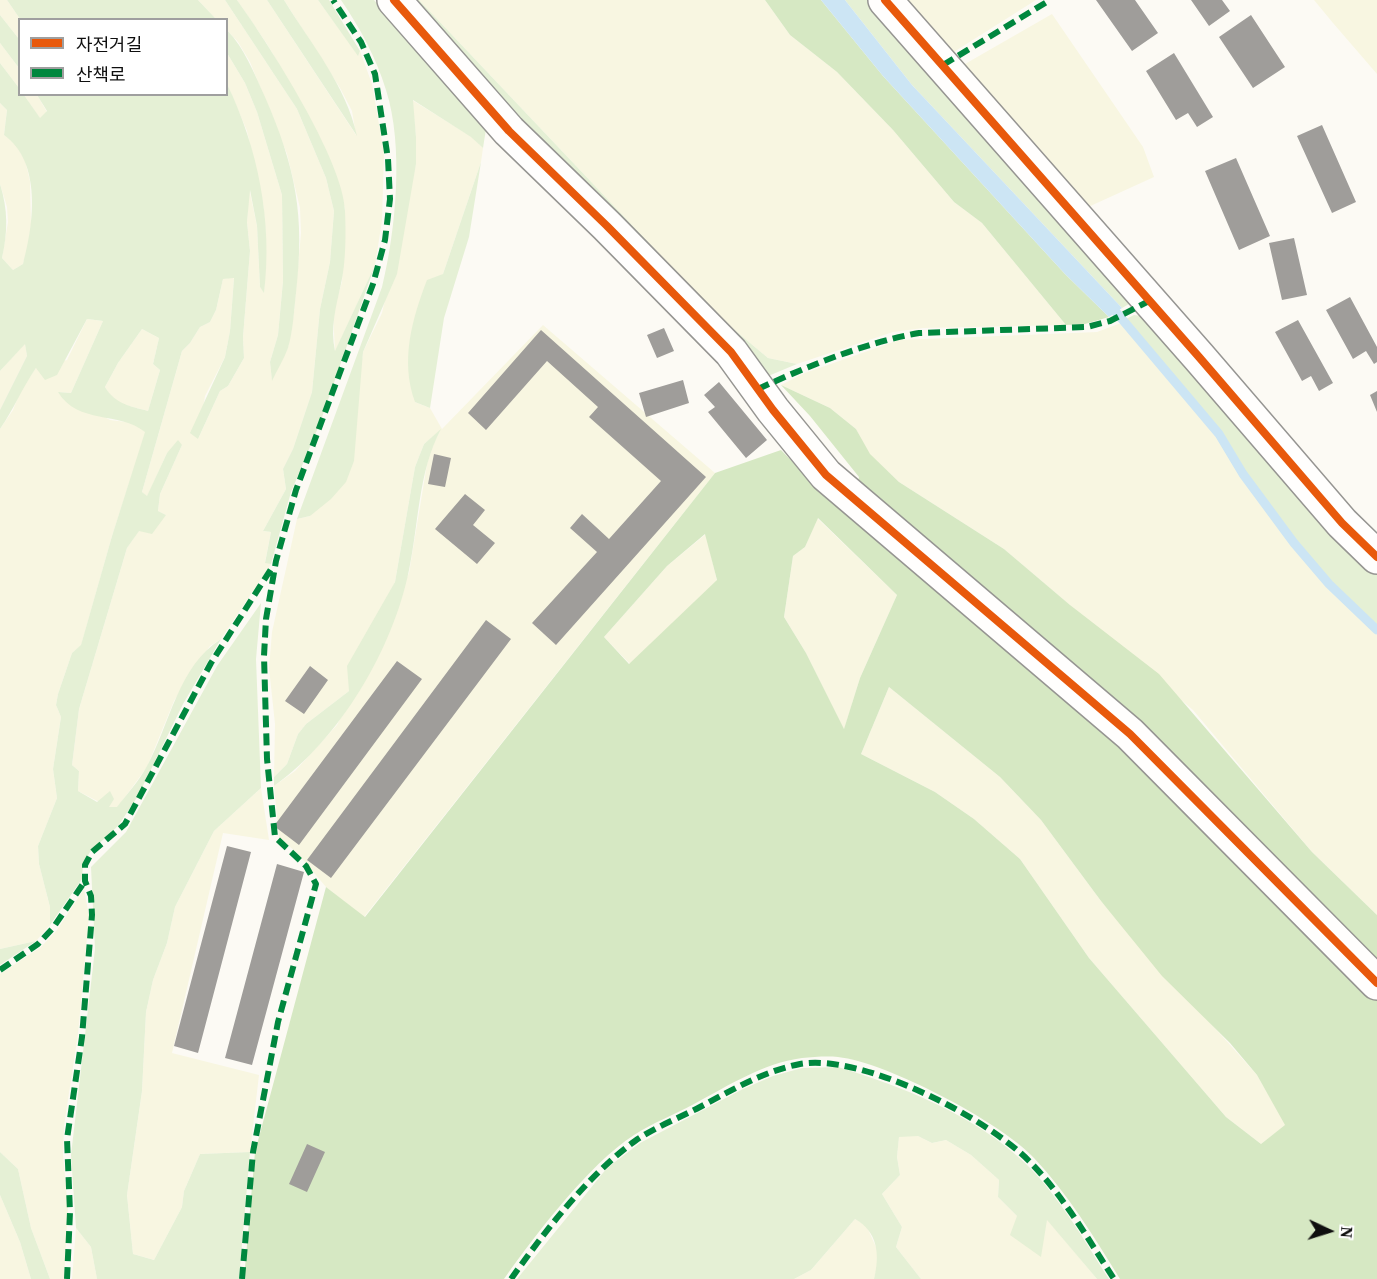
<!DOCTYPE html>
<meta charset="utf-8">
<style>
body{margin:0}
#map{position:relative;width:1377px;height:1279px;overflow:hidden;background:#fcfaf4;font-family:"Source Serif 4","Noto Sans KR",serif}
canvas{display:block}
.legend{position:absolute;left:18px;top:18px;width:210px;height:78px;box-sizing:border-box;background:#fff;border:2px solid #9f9f9f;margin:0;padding:8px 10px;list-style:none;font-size:18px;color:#0f0f0f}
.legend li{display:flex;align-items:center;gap:12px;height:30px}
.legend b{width:30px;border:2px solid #9f9f9f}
.north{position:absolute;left:1299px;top:1201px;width:60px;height:60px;-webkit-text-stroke:4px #fff;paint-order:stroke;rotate:94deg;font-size:16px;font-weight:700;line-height:24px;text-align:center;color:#0f0f0f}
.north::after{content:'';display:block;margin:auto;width:21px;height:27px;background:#0f0f0f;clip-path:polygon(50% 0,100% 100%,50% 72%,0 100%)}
</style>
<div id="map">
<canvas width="1377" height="1279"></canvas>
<ul class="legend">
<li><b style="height:8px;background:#e8590c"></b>자전거길</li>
<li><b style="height:8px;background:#00873e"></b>산책로</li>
</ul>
<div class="north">N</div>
</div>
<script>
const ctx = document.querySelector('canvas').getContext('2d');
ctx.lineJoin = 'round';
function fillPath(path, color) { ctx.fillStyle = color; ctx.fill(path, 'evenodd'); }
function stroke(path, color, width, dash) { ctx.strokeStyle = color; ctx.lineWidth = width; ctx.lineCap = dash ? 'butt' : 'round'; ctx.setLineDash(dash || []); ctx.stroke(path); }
const farmland = new Path2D(`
 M0 0H7L20 19 19 39 0 15Z
 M198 0H225L297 109 326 178 334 211 330 262 320 309 312 392 293 449 283 469 286 489 263 531 271 532 265 562 271 564 221 639 210 646 200 659 174 701 147 767 117 808 109 807 78 791 79 771 72 765 79 709 127 548 139 530 166 515 158 511 160 494 182 445 167 453 147 497 142 492 182 351 190 343 200 327 210 322 216 310 223 279 234 277 230 331 225 357 205 396 198 439 220 391 228 386 244 358 243 337 250 251 247 222 249 188 257 226 260 287 264 292 266 235 263 203 247 131 227 84V53L245 83 257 112 282 195 283 281 278 335 270 362 272 380 288 347 294 312 301 233 300 208 287 154 250 62 238 42 227 30 226 20 216 19Z
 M237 0H267L356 135 352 111 340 88 284 0H318L358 55 360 51 372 84 384 153 382 221 375 265 335 352 333 312 342 282 345 209 338 181 297 96 267 44Z
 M419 0H765L790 35 837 72 893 130 954 202 982 223 1066 325 923 328 893 332 797 364 768 358 719 317Z
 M894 0H1036L949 55Z
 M1314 0H1377V74L1333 23Z
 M1052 14 1143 147 1154 177 1086 208 958 68Z
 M0 43 19 68V88L0 63Z
 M24 95H37L47 112 40 119Z
 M412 100 472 137 483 148 481 162 443 274 415 402 430 408 442 429 543 325 715 473 364 917 326 887 299 855 279 837 274 786 295 771 337 725 409 573 429 452 440 431 424 444 415 467 395 582 349 691 306 724 298 734 287 764 274 777 275 724 269 668 272 632 297 519 310 516 359 384 363 352 382 313 416 164V137Z
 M0 103 7 110 4 135 15 143 25 160 30 181 31 225 28 246 23 264 13 270 2 258 8 222 7 207 0 184Z
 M87 319 103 321 71 393 59 392 110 420 134 423 146 432 112 536 81 646 72 653 58 694 56 705 61 717 53 769 57 798 38 846 39 864 50 907V925L36 941 0 949V429L13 410 22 387 36 368 67 360Z
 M1121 323 1216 436 1240 476 1291 545 1326 586 1377 635V915L1312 852 1193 710 1004 549 899 482 869 454 856 429 830 408 781 385 805 373 899 340 1097 332Z
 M142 329 159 338 153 364 160 370 148 411 121 404 111 397 105 387 118 363Z
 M25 343 27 356 0 410V371Z
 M817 518 897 595 860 678 844 730 806 653 784 617 793 556 805 547Z
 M706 534 717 581 630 664 604 637 667 566Z
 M889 687 1000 777 1041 820 1101 901 1257 1075 1286 1125 1261 1144 1226 1117 1089 958 1020 859 974 819 935 792 861 754Z
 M261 788 269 840 223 833 172 1053 259 1075 250 1152 200 1154 184 1191 182 1207 154 1260 133 1254 127 1195 142 1091 146 1012 153 980 167 943 175 907 214 831Z
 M84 889 89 916 78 1034 64 1126 63 1155 68 1208 64 1279H50L31 1228 18 1169 0 1152V974L41 947 57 930Z
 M899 1136H918L932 1143 946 1140 971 1155 999 1180 998 1197 1017 1216 1047 1219 1097 1279H921L896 1247 902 1227 882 1194 900 1175 897 1157Z
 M0 1195 20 1242 31 1279H0Z
 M855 1219 866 1225 880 1256 874 1279H794L811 1270Z
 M76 1228 91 1247 97 1279H72Z`);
const green = new Path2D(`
 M7 0H198L216 19H20Z
 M225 0H237C268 43 344 161 345 211 346 233 346 262 341 284 336 307 330 327 335 351L375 265 320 423 291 492 271 564 265 563 271 532 263 531 286 489 283 469 293 449 312 392 320 309 330 262 334 211 326 178 297 109Z
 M267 0H284C311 44 346 85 357 136Z
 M318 0H329L360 51 358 56Z
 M341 0H374L486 129 483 148 471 137 413 100 416 137V164L397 274 363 352 354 461 346 482 331 499 310 516 297 519 382 287C396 230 404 146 386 90 376 57 360 28 341 0Z
 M406 0H419L719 317 768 358 797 364 761 379Z
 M845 0H875L1134 301 1122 308 912 85Z
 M0 15 19 39V68L0 43Z
 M227 30C245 49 254 73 265 97 296 168 305 216 296 293 294 311 293 331 288 348 284 359 277 370 272 381L270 362 278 335 283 281 282 195 257 112 245 83 227 53Z
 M0 63 19 88 20 94 24 95 40 118 47 111 37 95 226 94 227 84C258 148 273 222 264 293L260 287 257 226 250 190 247 222 250 251 243 337 244 358 228 386 220 391 198 439 190 433 225 357 230 331 234 278 223 279 216 310 210 322 200 327 190 343 182 351 142 492 147 496 167 453 178 440 182 445 160 494 158 511 166 515 152 534 139 531 127 548 79 709 72 765 79 771 78 791 97 802 110 791 114 799 109 807H117C127 794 139 781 147 766 170 724 178 666 221 639L183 704 138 796 118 826 90 852 83 864 82 879 50 925V907L39 864 38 846 57 798 53 769 61 717 56 705 58 694 72 653 81 645 112 536 145 432C119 411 78 425 58 392L71 393 103 321 87 319 57 375 45 380 36 368C22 388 14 409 0 429V410L27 356 25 344 0 371V184C8 210 8 231 2 258L13 270 23 264C34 224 42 162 4 135L7 110 0 103ZM142 329 159 338 153 364 160 370 148 411C130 406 115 404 105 387L118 363Z
 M481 162 469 237 444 318 430 408 415 402C400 361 412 319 427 280L443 274Z
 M1134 315 1141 316 1377 571V626L1331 582 1296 540 1246 472 1221 432 1126 319Z
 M441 429C418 472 419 523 409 570 393 649 340 739 274 786V777L287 764 298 734 306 724 349 691 347 666 395 582 415 467 424 444Z
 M261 603 256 659 261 788 214 831 175 907 167 943 153 980 146 1012 142 1091 127 1195 133 1254 154 1260 182 1207 184 1191 200 1154 250 1152 239 1279H97L91 1247 76 1228 71 1155 95 949 91 867 126 832 217 666Z
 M36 941 0 965V949Z
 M838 1067C902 1086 976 1116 1025 1163 1059 1196 1084 1240 1109 1279H1097L1047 1220 1041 1257 1010 1235 1017 1216 998 1197 999 1180 971 1155 946 1140 932 1143 918 1136 899 1137 897 1157 900 1175 882 1194 902 1227 896 1247 921 1279H874C880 1255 878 1232 855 1219L811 1270 794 1279H517L607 1168 640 1143 743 1089 773 1076 802 1068Z
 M0 1152 18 1169 31 1228 50 1279H31L20 1242 0 1195Z`);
const forest = new Path2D(`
 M765 0H821L883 76 1065 274 1109 317 1085 324 1066 325 982 223 954 202 893 130 837 72 790 35Z
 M781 385 830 408 856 429 870 454 899 482 1004 549 1070 605 1159 674 1312 852 1377 915V963L856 491 859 477 810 416Z
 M781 450 822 492 1130 748 1377 995V1279H1120C1094 1237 1068 1194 1034 1158 1001 1122 886 1062 838 1057 827 1056 813 1057 802 1058 763 1063 728 1086 694 1104 674 1115 652 1123 634 1135 588 1165 536 1234 504 1279H244L255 1152 326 887 365 917 715 473ZM818 518 897 595 860 678 844 729 806 653 784 617 793 556 805 547ZM705 534 717 580 629 664 604 637 667 566ZM889 687 1000 777 1041 820 1101 901 1162 976 1230 1043 1257 1075 1285 1125 1261 1144 1226 1117 1089 958 1020 859 974 819 935 792 861 754Z`);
const water = new Path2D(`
 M821 0H845L912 85 1122 308 1109 317 1065 274 883 76Z`);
const stream = new Path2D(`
 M1116 312 1219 434 1243 474 1294 543 1329 584 1377 630`);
const building = new Path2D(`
 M1096 0H1135L1158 33 1132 51Z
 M1191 0H1222L1230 11 1209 26Z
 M1251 15 1285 67 1253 88 1219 37Z
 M1174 53 1213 117 1197 127 1188 113 1176 120 1146 71Z
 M1322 125 1356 202 1332 213 1297 136Z
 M1236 158 1270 236 1239 250 1205 171Z
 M1294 238 1307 295 1282 300 1269 243Z
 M1350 297 1377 347V362L1374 364 1366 351 1353 359 1326 310Z
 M1298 320 1333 383 1319 391 1311 376 1302 381 1275 332Z
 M664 328 674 351 657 358 647 335Z
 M541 330 706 477 556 645 532 623 597 552 570 528 582 514 609 539 661 481 589 417 598 407 547 361 486 430 468 413Z
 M683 380 689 403 646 417 639 393Z
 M719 382 767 440 746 458 708 412 715 407 704 395Z
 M1377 391V412L1370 395Z
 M434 454 451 458 445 487 428 484Z
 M465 494 485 510 473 525 495 543 477 564 435 529Z
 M486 620 511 639 331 878 307 860Z
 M397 661 422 679 299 845 274 826Z
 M310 666 328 680 304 714 285 701Z
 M227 846 251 852 198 1053 174 1046Z
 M277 864 304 872 252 1065 225 1058Z
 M307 1144 325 1152 307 1192 289 1184Z`);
const minor = new Path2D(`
 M394 0 509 131 607 226 731 352 773 410 826 475 1130 734 1377 983
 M885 0 1199 357 1342 523 1377 557`);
const quiet = new Path2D(`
 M943 65 1050 0
 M758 389C808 366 864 343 919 333L1087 327 1110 321 1149 301
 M0 970 38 944 53 928 85 881
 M67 1279 70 1212 67 1139 82 1037 92 915 91 896 85 881V865L92 852 125 824 211 663 273 566
 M242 1279 253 1152 278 1022 316 884 306 866 275 837 267 759 264 656 266 619 276 561 296 490 373 284 385 240 390 199 388 159 375 74 361 42 333 0
 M511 1279C545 1231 588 1175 635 1141 655 1127 679 1118 700 1107 732 1090 764 1071 800 1064 861 1053 986 1117 1029 1161 1063 1195 1088 1239 1114 1279`);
const cycleway = new Path2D(`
 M394 0 509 131 607 226 731 352 773 410 826 475 1130 734 1377 983
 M885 0 1199 357 1342 523 1377 557`);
fillPath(farmland, '#f8f6e1');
fillPath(green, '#e5f0d5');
fillPath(forest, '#d6e8c3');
fillPath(water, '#cce5f4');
stroke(stream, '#cce5f4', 9);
fillPath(building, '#9f9d9a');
stroke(minor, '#969592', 36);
stroke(minor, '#fffefd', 33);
stroke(quiet, '#00873e', 6, [12, 6]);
stroke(cycleway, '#e8590c', 8);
</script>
